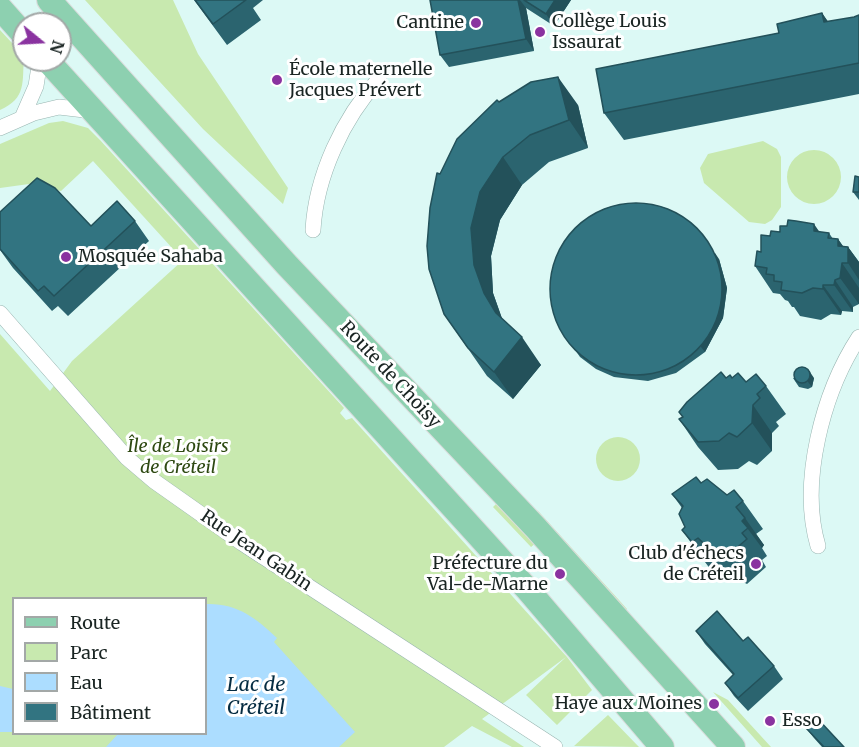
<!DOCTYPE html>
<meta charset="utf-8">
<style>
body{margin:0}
#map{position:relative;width:859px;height:747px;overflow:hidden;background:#dcf9f5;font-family:Merriweather,serif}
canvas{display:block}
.legend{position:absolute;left:12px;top:597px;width:195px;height:138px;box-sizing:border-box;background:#fff;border:2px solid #a3a8a7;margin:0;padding:8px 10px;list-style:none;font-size:18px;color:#1a2523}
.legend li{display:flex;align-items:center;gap:12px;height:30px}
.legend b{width:30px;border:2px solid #a3a8a7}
.north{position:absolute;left:12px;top:12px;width:60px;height:60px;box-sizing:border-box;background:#fff;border:2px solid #a3a8a7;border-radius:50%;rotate:108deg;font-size:16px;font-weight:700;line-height:24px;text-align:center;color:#1a2523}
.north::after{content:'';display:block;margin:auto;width:21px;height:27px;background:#8a33a0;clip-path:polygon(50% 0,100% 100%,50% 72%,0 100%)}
</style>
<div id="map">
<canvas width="859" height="747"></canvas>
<ul class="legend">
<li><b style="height:8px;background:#8dd0b0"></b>Route</li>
<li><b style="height:16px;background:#c8e9af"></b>Parc</li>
<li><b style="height:16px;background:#acddff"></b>Eau</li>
<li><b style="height:16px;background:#327481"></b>Bâtiment</li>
</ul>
<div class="north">N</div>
</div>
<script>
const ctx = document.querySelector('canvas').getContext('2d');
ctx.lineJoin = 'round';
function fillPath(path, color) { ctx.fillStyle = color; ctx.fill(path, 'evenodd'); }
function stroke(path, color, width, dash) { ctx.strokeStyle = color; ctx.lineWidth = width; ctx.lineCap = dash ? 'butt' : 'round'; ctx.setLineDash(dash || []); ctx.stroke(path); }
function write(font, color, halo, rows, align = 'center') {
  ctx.font = font + ' Merriweather,serif'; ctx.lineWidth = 6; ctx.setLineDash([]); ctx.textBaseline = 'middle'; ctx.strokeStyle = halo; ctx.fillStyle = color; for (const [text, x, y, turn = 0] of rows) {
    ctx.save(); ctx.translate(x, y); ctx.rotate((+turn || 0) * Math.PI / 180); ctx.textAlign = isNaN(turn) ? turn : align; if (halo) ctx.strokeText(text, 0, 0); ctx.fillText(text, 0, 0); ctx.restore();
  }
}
const green = new Path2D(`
 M85 0H173L198 54 288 188 283 204 203 129Z
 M0 30 24 56C22 82 27 98 0 110Z
 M63 121 88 128 100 140 344 408 340 413 346 420 352 418 567 657 592 690 557 725 526 695 566 657 482 719 524 747H512L472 726 444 747H0V334L50 391 72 361 183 260 93 161 61 191 29 184 0 188V144L49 123ZM14 598H206V734H14Z
 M763 141 777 149 781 157V207L772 220 765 224 749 222 704 183 700 168 708 154Z
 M787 177a27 27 0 1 1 54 0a27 27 0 1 1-54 0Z
 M596 459a22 22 0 1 1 44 0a22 22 0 1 1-44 0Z
 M513 492 539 512 619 600 627 609 625 612Z
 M498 502 537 542 531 547 493 507Z
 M713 692 728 700 771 747H762Z
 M608 715 639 747 574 746Z`);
const water = new Path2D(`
 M206 604C237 603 256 618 277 638L274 642 355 732 339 747H106L118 734H206Z
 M0 686 13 689V732H0Z`);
const street = new Path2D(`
 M22 118 36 86 40 60
 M0 128 34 113 59 107 93 111
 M313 230C316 176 343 118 379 79
 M0 313 127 458 154 481 242 543 555 747
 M818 546C799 482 823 392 859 337`);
const primary = new Path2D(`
 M49 0 286 264 536 528 733 747
 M0 8 24 35
 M47 60 528 590 662 747`);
const wall = new Path2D(`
 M194 0H263L253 8 261 20 227 45Z
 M430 0H571L554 26 526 8 534 51 449 67 440 55Z
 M822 13 828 22 854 17 859 15V94L624 140 604 113Z
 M499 102 578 105 588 148 549 162 522 185 500 220 491 256 493 293 502 319 541 365 513 399 487 376 444 314 440 174Z
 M859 177V200L853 192Z
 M135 221 149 241 68 316 58 306 52 311 13 268 0 250 91 226Z
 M780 232H819L829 233 833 239H838L843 246 848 247 859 262V304L853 307V312L842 311 841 315 831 314 821 320 800 316 794 307H792L788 301 785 300 780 294 773 293 755 266 761 252 770 236Z
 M719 259 727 288 723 318 705 352 676 373 648 381 614 377 596 369 580 357 557 324Z
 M726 378H732L766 386 786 414 776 422 779 426 772 433V451L757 465 749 461 738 469 718 470 698 447 679 419 683 417Z
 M793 378H814L812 387 808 389 799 387Z
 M701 483 727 495 743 501 763 529 756 534 764 545 762 548 767 556 762 560 766 567 747 584 739 580 735 582 717 566 711 570 702 558 682 530 685 527 682 508 672 494Z
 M696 631 774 666 783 679 748 711 734 696 725 683 733 675 705 644Z
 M806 728 844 747H822L814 738Z`);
const shadedWall = new Path2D(`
 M518 0H520L526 8 534 51 526 39Z
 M555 0H571L554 26 546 14Z
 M822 13 841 40 824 22Z
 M558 77 578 105 588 148 569 120Z
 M503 157 522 185 500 220 491 256 493 293 503 321 496 313 484 293 474 265 471 228 480 192Z
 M814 224 832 250 814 231Z
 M838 239 848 254V247L859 262V280L848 263 838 246Z
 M715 253 719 259 727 288 723 318 705 352 701 347Z
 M842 263 859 288V304L840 278Z
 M835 280 853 307V312L834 285Z
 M823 285 842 311 841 315 823 289Z
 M522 337 541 365 513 399 494 372Z
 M808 369 814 378 812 387 808 382Z
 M753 405 772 433V451L752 423Z
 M745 518 764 545 762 548 742 521Z`);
const building = new Path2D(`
 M195 0H246L213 24Z
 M430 0H518L526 39 440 55Z
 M524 0H555L546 14Z
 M822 13 824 22 854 17 859 15V63L604 113 596 69 779 33 777 24Z
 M558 77 569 120 530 135 503 157 480 192 471 228 474 265 484 293 496 313 522 337 494 372 468 348 444 314 429 269 427 246 430 208 437 173 440 174 457 139 497 100 499 102 531 82Z
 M855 176 859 177V192H853Z
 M37 178 55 188 91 226 117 201 135 221 54 296 44 286 38 291 0 249V212Z
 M550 289a86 86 0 1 1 172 0a86 86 0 1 1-172 0Z
 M788 220 796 221 814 224V231L829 233 828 238 838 239V246L848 247V263H842L840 278 835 280 834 285H823V289L813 288 802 293 781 290 782 282 774 281V275L766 274 767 268 755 266 757 251 761 252V235L770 236 771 231 780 232V226H787Z
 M794 375a8 8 0 1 1 16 0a8 8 0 1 1-16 0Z
 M721 372 726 378 730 375 732 378 738 373 746 382 756 374 766 386 757 394 760 398 753 405 752 423 737 437 729 433 719 441 698 442 679 419 683 417 679 412 687 402Z
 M696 477 701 483 707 479 727 495 734 490 743 501 736 507 745 518 742 521 748 528 742 533 747 539 727 556 719 553 716 555 698 538 692 542 682 530 685 527 679 514 683 506 672 494Z
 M717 611 743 641 748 637 774 666 738 698 725 683 734 674 696 631Z
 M817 718 844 747H824L806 728Z`);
const markers = [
 [476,23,6,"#8a33a0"],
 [540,32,6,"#8a33a0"],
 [277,80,6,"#8a33a0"],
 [66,257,6,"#8a33a0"],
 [756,564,6,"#8a33a0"],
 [560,574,6,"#8a33a0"],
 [714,704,6,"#8a33a0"],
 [770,721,6,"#8a33a0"]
];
const poiNames = [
 ["Collège Louis",552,22],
 ["Issaurat",552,43],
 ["Cantine",464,23,"right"],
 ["École maternelle",289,70],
 ["Jacques Prévert",289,91],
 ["Mosquée Sahaba",78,257],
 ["Club d'échecs",744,554,"right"],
 ["de Créteil",744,575,"right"],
 ["Préfecture du",548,564,"right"],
 ["Val-de-Marne",548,585,"right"],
 ["Haye aux Moines",702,704,"right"],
 ["Esso",782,721]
];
const streetNames = [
 ["Route de Choisy",390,375,47],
 ["Rue Jean Gabin",256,551,34]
];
const parkNames = [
 ["Île de Loisirs",178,447],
 ["de Créteil",178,468]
];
const waterNames = [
 ["Lac de",256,685],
 ["Créteil",256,708]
];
fillPath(green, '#c8e9af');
fillPath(water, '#acddff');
stroke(street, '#98b4b0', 16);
stroke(primary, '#dadcdc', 26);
stroke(street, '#fff', 15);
stroke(primary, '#8dd0b0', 24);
fillPath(wall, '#2b646f');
fillPath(shadedWall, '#23515a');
fillPath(building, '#327481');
stroke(building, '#23515a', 1.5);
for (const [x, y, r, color] of markers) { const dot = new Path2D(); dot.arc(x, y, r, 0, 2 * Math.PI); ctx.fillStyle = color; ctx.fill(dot); stroke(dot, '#fff', 2); }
write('18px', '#1a2523', '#fff', poiNames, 'left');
write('18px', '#1a2523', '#fff', streetNames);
write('italic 18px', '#2e4912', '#fff', parkNames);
write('italic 20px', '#052c42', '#fff', waterNames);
</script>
